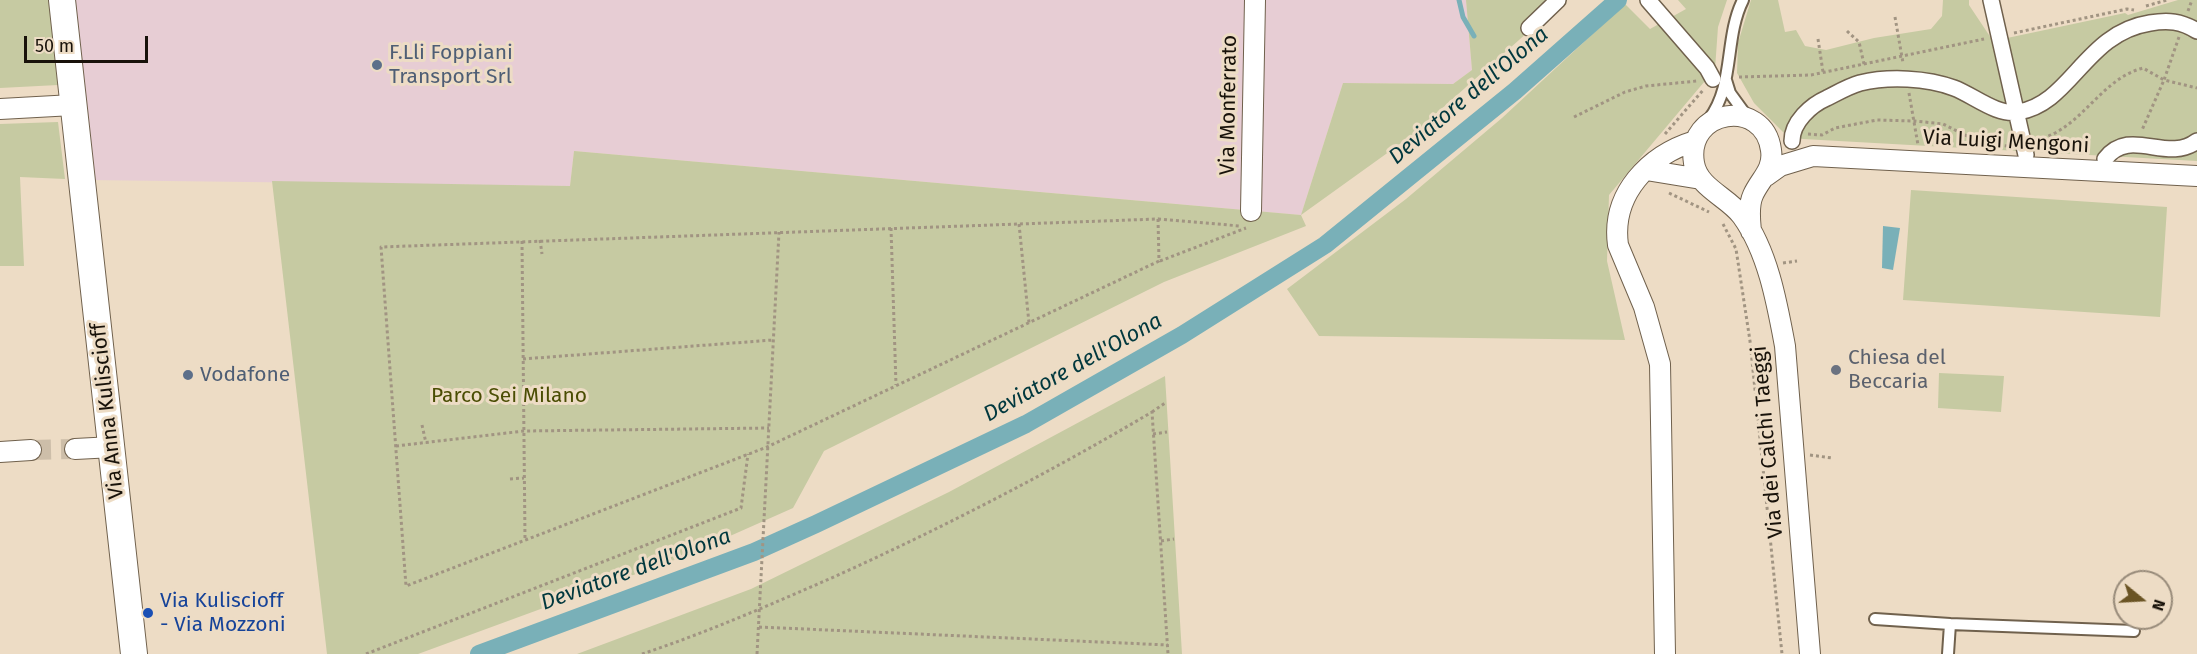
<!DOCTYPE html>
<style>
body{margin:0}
#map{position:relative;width:2197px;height:654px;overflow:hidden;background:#eddcc5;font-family:"Fira Sans",sans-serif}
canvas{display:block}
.north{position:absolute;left:2113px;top:570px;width:60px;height:60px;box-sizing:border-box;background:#eddcc5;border:2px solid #988b7a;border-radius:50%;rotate:108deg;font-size:16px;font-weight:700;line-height:24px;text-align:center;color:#18120a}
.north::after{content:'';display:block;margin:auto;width:21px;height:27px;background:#6a5424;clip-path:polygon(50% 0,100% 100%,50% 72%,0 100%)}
.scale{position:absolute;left:24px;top:36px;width:124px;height:27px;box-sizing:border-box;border:3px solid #18120a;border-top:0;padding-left:8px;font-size:18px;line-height:21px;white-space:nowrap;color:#18120a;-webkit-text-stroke:4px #eddcc5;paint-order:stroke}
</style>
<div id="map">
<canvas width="2197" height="654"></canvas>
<div class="north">N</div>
<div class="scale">50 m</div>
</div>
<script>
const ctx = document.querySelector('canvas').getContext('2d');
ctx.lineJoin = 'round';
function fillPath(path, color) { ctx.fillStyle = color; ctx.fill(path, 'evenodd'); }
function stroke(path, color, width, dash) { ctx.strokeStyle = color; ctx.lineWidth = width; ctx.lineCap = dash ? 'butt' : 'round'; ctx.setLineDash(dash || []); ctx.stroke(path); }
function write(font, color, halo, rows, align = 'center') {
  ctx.font = font + ' "Fira Sans",sans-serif'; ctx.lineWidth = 6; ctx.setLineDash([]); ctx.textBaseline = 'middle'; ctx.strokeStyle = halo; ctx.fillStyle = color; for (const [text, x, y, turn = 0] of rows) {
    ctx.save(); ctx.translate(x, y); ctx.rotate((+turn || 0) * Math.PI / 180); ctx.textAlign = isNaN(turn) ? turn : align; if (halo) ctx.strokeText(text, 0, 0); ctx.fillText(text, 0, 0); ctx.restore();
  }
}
const industrial = new Path2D(`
 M67 0H1466L1472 70 1453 84 1343 83 1301 215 574 151 570 186 87 180Z`);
const green = new Path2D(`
 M0 0H49L58 85 0 88Z
 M1466 0H1564L1411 136 1301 215 1306 226 1164 282 824 451 793 508 685 556 418 654H327L272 181 570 186 574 151 1301 215 1343 83 1453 84 1472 70Z
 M1678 0H1727L1718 27 1715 69 1609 195 1607 261 1625 340 1319 336 1287 289 1406 199 1502 118 1625 4 1650 29 1686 9Z
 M1751 0H1778L1785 32 1796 30 1805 46 1826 50 1874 38 1931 29 1942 16 1943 0H1969V5L1993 41 2125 13 2128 15 2178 0H2197V161L1803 139 1787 136 1754 103 1737 73 1738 43Z
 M58 122 65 179 20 177 24 266H0V124Z
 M1911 190 2167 207 2160 317 1903 300Z
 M1939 373 2004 376 2001 412 1938 408Z
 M1165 376 1182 654H577L751 589 949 492Z`);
const water = new Path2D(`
 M1883 226 1900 228 1893 270 1882 268Z`);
const stream = new Path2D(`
 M1459 0 1463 17 1474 36`);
const canal = new Path2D(`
 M479 654 754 552 816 524 1026 424 1182 335 1325 245 1515 91 1618 0`);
const minorTunnel = new Path2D(`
 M31 450 75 449`);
const path = new Path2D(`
 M2146 6 2167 0
 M2188 11 2192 0
 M1895 17 1903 63
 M1847 31 1859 42 1864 64
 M2014 33 2127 9 2134 10
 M2179 37 2164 80 2197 88
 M1818 39 1823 72
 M1739 77 1811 75 1984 39
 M1909 93 1918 145
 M1574 117 1625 92 1646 86 1697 81
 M1665 134 1704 89
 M1808 134 1822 135 1835 128 1877 120 1915 121 1943 124 1979 142 2007 146
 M2037 140C2082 129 2100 79 2143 68L2164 80 2142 130
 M1669 193 1709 212
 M1158 219 1159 261 767 447 406 586 381 247Z
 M1158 219 1240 226
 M1019 224 1029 323
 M1723 224 1736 249 1750 341 1782 654
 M891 228 896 385
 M540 240 542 254
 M522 241 525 539
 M1160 261 1246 228
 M1783 263 1797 261
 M523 359 773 340
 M1152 412 1165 403
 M422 425 426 443
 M1153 434 1167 432
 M396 446 524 431 769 428
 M1810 455 1832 458
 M510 479 524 478
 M1161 541 1174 539
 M759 627 1168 645
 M366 654 741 508 748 454
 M642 654C708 632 772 604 836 576 944 527 1049 473 1152 412L1168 654
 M757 654 779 232`);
const service = new Path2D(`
 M1726 80 1730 93 1746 115
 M1709 119C1735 85 1724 38 1743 0
 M1875 619 1950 624
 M1948 654 1950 624 2134 631`);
const pedestrian = new Path2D(`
 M1648 0 1707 68 1713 79
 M1991 0 2026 155
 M1529 28 1558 0
 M1792 141C1792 122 1811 105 1827 98 1837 93 1849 86 1860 83 1889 76 1927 78 1954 88 1973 95 1997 116 2018 112 2071 104 2085 33 2150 23 2168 20 2181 21 2197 31
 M2105 159C2130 126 2167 164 2197 141`);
const minor = new Path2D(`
 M0 109 73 105
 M1646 170 1701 179
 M1766 176 1780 166 1813 156 2197 176
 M1251 211 1255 0
 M1751 231C1750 220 1748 206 1753 195 1760 179 1774 170 1771 150 1764 97 1685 109 1694 163 1698 188 1728 197 1742 216 1768 252 1777 303 1785 346L1810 654
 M75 449 113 447
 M0 452 31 450
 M1665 654 1660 364 1644 307 1618 245C1611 194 1649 155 1695 141`);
const tertiary = new Path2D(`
 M62 0 134 654`);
const markers = [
 [377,65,6,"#5c6f8a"],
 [1836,370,6,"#6b7280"],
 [188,375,6,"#5c6f8a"],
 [148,613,6,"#1a4fb4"]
];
const serviceNames = [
 ["F.Lli Foppiani",389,53],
 ["Transport Srl",389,77],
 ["Vodafone",200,375]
];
const streetNames = [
 ["Via Monferrato",1229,105,-89],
 ["Via Luigi Mengoni",2006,142,3],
 ["Via Anna Kuliscioff",108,411,-96],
 ["Via dei Calchi Taeggi",1768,442,-95]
];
const worshipNames = [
 ["Chiesa del",1848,358],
 ["Beccaria",1848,382]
];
const parkNames = [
 ["Parco Sei Milano",509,396]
];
const transitNames = [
 ["Via Kuliscioff",160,601],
 ["- Via Mozzoni",160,625]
];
const waterNames = [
 ["Deviatore dell'Olona",1469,96,-40],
 ["Deviatore dell'Olona",1073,368,-29],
 ["Deviatore dell'Olona",636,570,-20]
];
fillPath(industrial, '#e7cdd4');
fillPath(green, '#c6caa2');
fillPath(water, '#79b0b8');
stroke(stream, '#79b0b8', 5);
stroke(canal, '#79b0b8', 18);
stroke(minorTunnel, '#cdbea9', 20, [20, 10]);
stroke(service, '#70614d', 14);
stroke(pedestrian, '#70614d', 18);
stroke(minor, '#70614d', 22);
stroke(tertiary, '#70614d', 28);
stroke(path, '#a19482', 3, [3, 3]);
stroke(service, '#fff', 10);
stroke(pedestrian, '#fff', 15);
stroke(minor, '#fff', 20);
stroke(tertiary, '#fff', 26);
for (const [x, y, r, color] of markers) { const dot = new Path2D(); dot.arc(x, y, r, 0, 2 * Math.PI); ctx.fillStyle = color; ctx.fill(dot); stroke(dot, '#eddcc5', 2); }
write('21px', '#4e5e75', '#eddcc5', serviceNames, 'left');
write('21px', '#18120a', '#eddcc5', streetNames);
write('21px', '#5b616d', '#eddcc5', worshipNames, 'left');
write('21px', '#4a4d03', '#eddcc5', parkNames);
write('21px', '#164399', '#eddcc5', transitNames, 'left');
write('italic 22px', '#01383e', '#eddcc5', waterNames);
</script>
